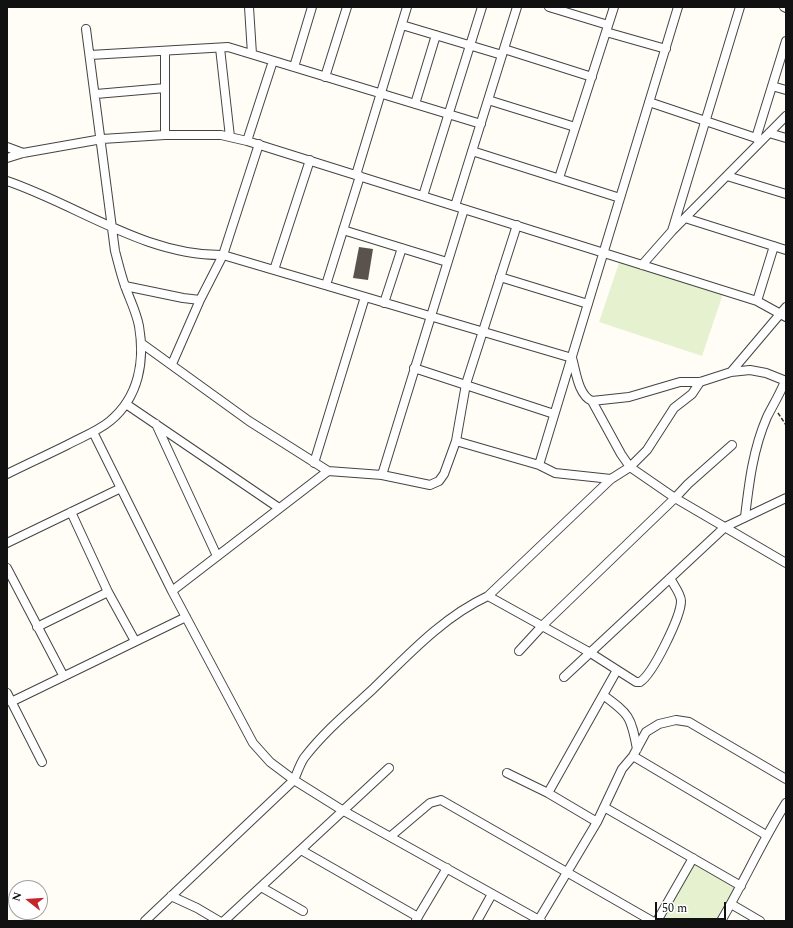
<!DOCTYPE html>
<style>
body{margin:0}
#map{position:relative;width:793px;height:928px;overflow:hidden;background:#fffdf5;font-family:Spectral,serif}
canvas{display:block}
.frame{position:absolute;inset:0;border:8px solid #111;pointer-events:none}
.north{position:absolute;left:8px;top:880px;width:40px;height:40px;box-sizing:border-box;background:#fff;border:1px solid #a0a0a0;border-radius:50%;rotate:287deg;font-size:11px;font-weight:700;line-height:16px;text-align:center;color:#111}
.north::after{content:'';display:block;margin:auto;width:14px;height:18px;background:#c4262e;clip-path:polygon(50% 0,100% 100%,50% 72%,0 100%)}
.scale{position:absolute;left:655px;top:902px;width:71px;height:18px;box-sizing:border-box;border:2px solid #111;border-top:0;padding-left:5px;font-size:12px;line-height:14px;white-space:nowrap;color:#111;-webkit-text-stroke:3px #fff;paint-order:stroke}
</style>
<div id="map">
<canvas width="793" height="928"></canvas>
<div class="frame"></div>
<div class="north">N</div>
<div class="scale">50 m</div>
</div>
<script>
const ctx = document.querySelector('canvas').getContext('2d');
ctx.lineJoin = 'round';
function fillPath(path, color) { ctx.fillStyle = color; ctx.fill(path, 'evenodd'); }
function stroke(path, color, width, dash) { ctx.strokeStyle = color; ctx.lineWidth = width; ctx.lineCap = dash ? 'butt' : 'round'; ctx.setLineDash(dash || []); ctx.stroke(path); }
const pitch = new Path2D(`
 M620 260 723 294 702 356 599 322Z
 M696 861 736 884 715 921H662Z`);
const building = new Path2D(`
 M359 247 373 249 368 280 353 278Z`);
const path = new Path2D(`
 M778 413 786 425`);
const street = new Path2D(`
 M249 7 252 54
 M549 7 608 25
 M784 7 786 8
 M402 25 502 55
 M606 32 666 49
 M220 48 230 137
 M504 49 592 77
 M165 51V135
 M90 55 228 47 481 124
 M294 67 312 7
 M325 77 347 7
 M772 86 786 90
 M96 94 165 88
 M488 100 575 127
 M649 102 756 138 760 142
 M415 104 436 35
 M769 133 786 138
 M756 138 786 41
 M247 141 273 61
 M7 147 23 153
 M472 151 620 198
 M7 158 23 153 102 139 165 135H221L247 141 757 301 786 317
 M356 175 407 7
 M727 176 786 194
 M559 178 614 7
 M7 181C78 205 145 256 223 255L572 358C576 371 578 395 592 401L629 397 680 382H700L731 372 750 370 766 373 786 381
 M423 196 482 7
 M455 206 517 7
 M685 218 786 250
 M343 230 447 262
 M672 231 740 7
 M642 265 672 231 786 116
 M274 270 310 160
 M500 277 588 304
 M326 285 360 176
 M125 286 183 298 200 300 223 255 259 144
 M757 301 774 246
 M384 303 402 248
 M141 343 249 421 328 471 382 475 430 485 439 481 444 474 456 441 466 384 517 225
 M172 364 200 300
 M414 368 554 414
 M731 372 786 307
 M592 401 621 454 630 467 675 498 786 563
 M126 404 279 508
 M156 424 217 556
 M93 432 172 591 253 743 270 762 294 780 342 810 541 921
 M456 441 539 465 555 473 611 479
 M314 463 365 297
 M539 465 678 7
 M7 474C27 464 47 455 67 445 82 437 98 431 110 421 139 397 145 361 139 326 136 311 130 300 125 286 121 275 118 262 115 251L86 29
 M382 475 464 209
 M71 512 108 592 135 641
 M745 517C749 483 753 449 767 417 773 405 780 394 785 381
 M7 543 121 488
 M7 568 63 675
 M172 591 328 471
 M488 596 589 652 636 682H640C653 674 681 616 681 601 681 594 673 584 670 578
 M37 627 108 592
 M519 651 542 626 675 498 688 484 732 445
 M564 677 725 527 786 498
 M7 693 42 762
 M603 695C629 714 631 716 637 749
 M11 702 186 617
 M633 756 766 835
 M507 773 548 793 597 822
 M548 793 617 670
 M604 807 741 886
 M391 836 430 803 441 800 652 921
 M301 850 418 917
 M261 887 303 911
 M171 896 197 908 219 921
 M731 904 760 921
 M416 920 447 868
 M145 921 294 780C297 773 300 764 304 758 324 732 349 711 373 689 409 654 443 617 488 596L611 479 630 467 647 450 674 408 692 394 700 382
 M224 921 389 768
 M477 921 492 894
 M538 921 597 822 622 769 633 756 646 732 659 724 676 720 689 722 786 779
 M657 921 693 858
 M721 921C744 882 762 841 786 803`);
fillPath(pitch, '#e6f2cf');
fillPath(building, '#5a524d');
stroke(street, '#444', 10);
stroke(path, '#333', 1.5, [4, 2]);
stroke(street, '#fff', 8);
</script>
